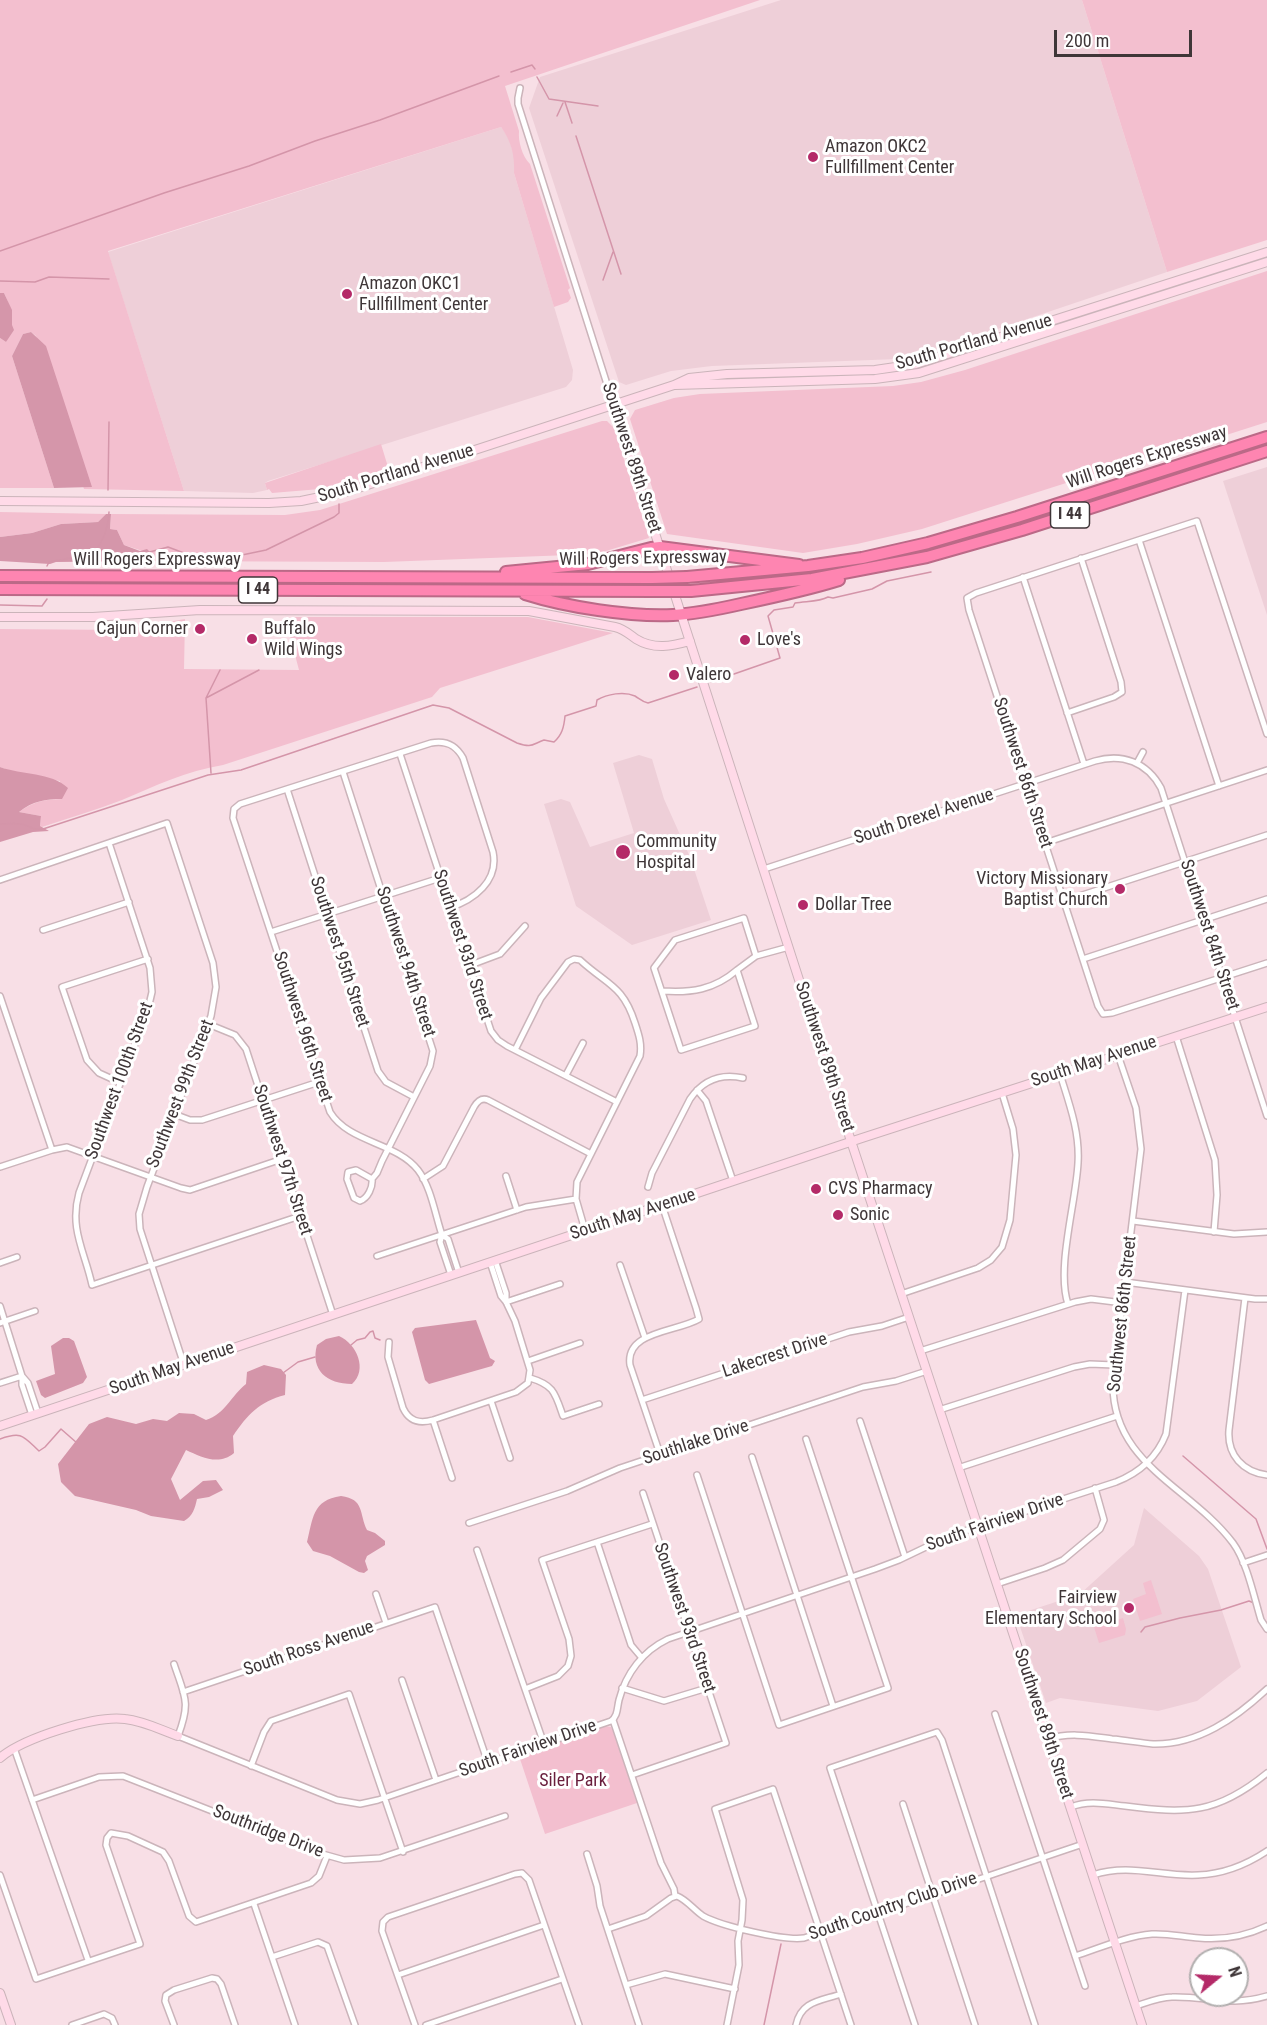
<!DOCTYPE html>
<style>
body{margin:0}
#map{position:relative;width:1267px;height:2025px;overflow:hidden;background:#f8dfe6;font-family:"Roboto Condensed",sans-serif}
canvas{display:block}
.north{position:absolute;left:1189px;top:1947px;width:60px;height:60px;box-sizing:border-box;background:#fff;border:2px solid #b2afaf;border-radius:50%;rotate:72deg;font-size:16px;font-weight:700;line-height:24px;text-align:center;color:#3f3638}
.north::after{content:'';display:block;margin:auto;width:21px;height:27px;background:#b42a68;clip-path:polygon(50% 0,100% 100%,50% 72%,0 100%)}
.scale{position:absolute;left:1054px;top:30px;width:138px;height:27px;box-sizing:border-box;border:3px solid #3f3638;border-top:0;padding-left:8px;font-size:18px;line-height:21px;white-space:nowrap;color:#3f3638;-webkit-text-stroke:4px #fff;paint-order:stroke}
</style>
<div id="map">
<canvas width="1267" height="2025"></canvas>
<div class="north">N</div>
<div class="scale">200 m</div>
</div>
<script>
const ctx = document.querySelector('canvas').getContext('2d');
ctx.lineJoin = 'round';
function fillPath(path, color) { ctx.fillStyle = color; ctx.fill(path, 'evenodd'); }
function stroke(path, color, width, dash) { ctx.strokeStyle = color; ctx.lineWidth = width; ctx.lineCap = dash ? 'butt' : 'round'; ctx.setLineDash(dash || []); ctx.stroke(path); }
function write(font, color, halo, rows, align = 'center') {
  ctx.font = font + ' "Roboto Condensed",sans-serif'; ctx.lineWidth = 6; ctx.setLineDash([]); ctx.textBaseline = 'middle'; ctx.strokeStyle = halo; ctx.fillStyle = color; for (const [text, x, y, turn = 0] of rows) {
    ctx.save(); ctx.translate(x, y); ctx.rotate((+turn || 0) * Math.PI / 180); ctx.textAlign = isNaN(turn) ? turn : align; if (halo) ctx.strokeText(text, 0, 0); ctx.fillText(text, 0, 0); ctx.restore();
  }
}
const built = new Path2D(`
 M781 0H1082L1167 272 938 349 898 359 712 366 671 371 626 385 619 382 529 108 540 77Z
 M501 127 509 138 515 160 514 173 573 370 572 380 566 387 268 481 265 483 267 490 253 493 184 491 108 252Z
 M1267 467V615L1223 481Z
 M639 755 652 759 664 799 690 857 711 920 632 945 576 906 544 804 561 799 570 802 590 847 634 833 613 763Z
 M1144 1508 1199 1556 1208 1569 1241 1667 1197 1701 1158 1711 1060 1698 1046 1703 1016 1615 1080 1594 1134 1545Z`);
const green = new Path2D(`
 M0 0H760L505 86 519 131C518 141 522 156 530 164L570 288 568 290 571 298 568 302 554 307 514 173C515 155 511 141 501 127L108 251 184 491 84 489 36 336 31 332 23 334 12 356 54 488H0V338L6 342C13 321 14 313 4 293H0Z
 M1082 0H1267V240L1167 272Z
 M1267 271V422L1220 437 1157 454 922 529 857 544 803 553 667 534 630 419 635 410 674 398 700 394 893 386 921 382 965 370Z
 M602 421H607L614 428 649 538 596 554 384 562 149 561 152 554 124 545 117 530 110 529 111 514 285 515 320 510Z
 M381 444 388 467 385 471 332 488 272 493 269 489 267 490 265 483Z
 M0 512 106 514 98 522 61 524 32 533 0 537Z
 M285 617H528L613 633 440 688 432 697 223 765C186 771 155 786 122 800 96 810 68 818 42 827L40 826 41 816 19 812C33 802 44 799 62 799L60 781 13 772 0 767V629L122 630 185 619 184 669 299 670Z
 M1151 1580 1162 1614 1140 1621 1133 1599 1146 1594 1143 1583Z
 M1123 1618 1126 1629 1125 1635 1099 1643 1094 1627Z
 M605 1726 611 1727 613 1731 637 1803 545 1834 519 1756Z`);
const forest = new Path2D(`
 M0 293H4L12 310V325L14 330 6 342 0 338Z
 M31 332 46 346 92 487 54 488 12 356 23 334Z
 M106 514H111L110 529 117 530 124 545 140 551 147 549 152 554 149 561 56 562 50 564 0 561V537L32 533 61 524 98 522Z
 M0 767C22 775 51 772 68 788L62 799C45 799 33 801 19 812L41 816 40 826 49 831 33 832 0 842Z`);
const water = new Path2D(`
 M476 1320 490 1358 495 1361 492 1366 429 1384 425 1380 412 1332 415 1328Z
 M339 1336C357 1344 368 1370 352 1384 327 1384 310 1370 317 1345L326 1339Z
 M63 1338H69L74 1341 87 1377 83 1383 45 1398 41 1395 36 1381 55 1374 51 1346Z
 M264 1365 281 1369 286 1375 285 1395C259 1402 248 1414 233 1436L234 1453C219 1466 201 1457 186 1450L171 1479 180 1500 203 1481 216 1480 223 1490 209 1497 197 1499C195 1508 193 1516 184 1521L151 1516 136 1510 75 1496 61 1482 58 1464 89 1424 107 1417 136 1424 153 1419 167 1421 179 1413 194 1414 206 1420C225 1414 231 1396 246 1384L247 1372Z
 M341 1496C365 1499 359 1514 367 1530L375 1533 385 1541V1545L367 1556 365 1561 368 1570 364 1573 359 1572 330 1556 313 1551 307 1542C313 1519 312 1500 341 1496Z`);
const stream = new Path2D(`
 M511 72 532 65 535 69
 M537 77 549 99 598 106
 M565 102 572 123
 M557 116 563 103
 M576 136 621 274
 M0 251 164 193 249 166 315 141 380 120 499 76
 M603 280 613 252
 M0 281 35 282 49 277 109 279
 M108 490 109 422
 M87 558C102 547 108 530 109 512
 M47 566 49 562 70 558H117L130 552 146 553 168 547 192 556 242 555 266 550 334 517 339 513V504
 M0 605 42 606 47 599
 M711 682 780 658 768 616 774 610 793 607 795 603C806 601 819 602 828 597L833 598 872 589 887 581 931 572
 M206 698 220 670
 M211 773 206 698 259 670
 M0 824C6 824 14 823 20 824 31 825 31 831 43 829L208 775 241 770 433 705 449 708 517 743C532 748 531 745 544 740L554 742C562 735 564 727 565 716L596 706 597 700C607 694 624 691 635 696 640 699 642 702 648 703L697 687
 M351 1345 357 1340 365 1338 370 1332 373 1331 375 1338 380 1340
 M283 1373 298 1362 315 1357
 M0 1439C22 1431 23 1436 39 1451L45 1447 61 1429 77 1443
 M1183 1456 1256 1519 1267 1549
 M1141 1632 1145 1627 1180 1618 1221 1610 1249 1601 1254 1603
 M764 2025 781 1944`);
const street = new Path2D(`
 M520 88 518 98V104L613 403
 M1139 540 1219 786
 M1023 577 1084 764
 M1067 713 1114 697 1122 692 1121 682 1081 558
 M1267 734 1197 521 976 593 967 598 969 610 1098 1006 1103 1014 1112 1013 1267 963
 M400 754 491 1031 498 1040 507 1046 617 1102
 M1137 763 1143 752
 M343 772 433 1051 430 1066 382 1161 377 1173 372 1179C373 1187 368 1198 360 1201L354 1198 347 1179 348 1172 356 1170 372 1179
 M287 789 378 1071 386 1082 414 1097
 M109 843 150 968 152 992 148 1009 79 1193C69 1229 85 1252 92 1285L300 1216
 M1045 843 1267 770
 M764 869 1095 761C1122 753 1147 762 1161 788L1267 1116
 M0 880 167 823 213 963 216 987 211 1016 147 1187 139 1214 140 1229 184 1365
 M1064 901 1267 835
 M449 908C474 900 499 881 493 852L463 758C456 745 446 740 431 743L240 804 234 809 233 818 330 1112C349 1143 396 1142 418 1170 431 1187 435 1214 442 1235L440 1242 451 1275
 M43 930 129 902
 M271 932 440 878
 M756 956 744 918 675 940 654 968 681 1050 755 1026 737 970 756 956 789 947
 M1083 959 1267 899
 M468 966 500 954 525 926
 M662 991C691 993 714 990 737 970
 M0 996 52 1150
 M208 1024 235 1035 246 1049 333 1315
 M1176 1036 1215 1160 1217 1195 1214 1232
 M515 1050 541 998 568 962 574 959 580 960C607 985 623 985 635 1023 639 1035 642 1044 640 1056L577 1182 576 1199 585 1230
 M1118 1055 1136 1108 1141 1149 1113 1380C1110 1464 1190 1486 1233 1543 1247 1562 1254 1597 1261 1620L1267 1629
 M1060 1074C1069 1103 1080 1132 1078 1163 1076 1203 1056 1268 1068 1304
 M566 1075 583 1043
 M121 1083 99 1073 87 1060 62 987 148 959
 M697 1090 706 1101 733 1181
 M174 1114 190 1120H202L319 1082
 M0 1167 52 1150 67 1147 181 1188 190 1190 282 1159
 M506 1176 517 1210
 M423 1179 443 1166 474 1107C477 1102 481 1097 488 1100L591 1154
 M648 1187 652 1173 690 1099C703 1080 720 1073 743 1078
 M1133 1221 1234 1234 1267 1232
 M442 1235 448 1239 459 1273
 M377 1256 526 1207 576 1199
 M495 1260 506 1293V1302
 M0 1263 17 1257
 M620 1265 645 1338
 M1125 1282 1255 1299H1267
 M901 1294 978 1268 991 1260 1002 1247 1010 1220 1016 1155 1013 1129 1002 1093
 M1245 1298 1229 1430C1227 1455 1243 1472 1267 1475
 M506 1302 560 1284
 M0 1306 22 1376V1385L32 1415
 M0 1323 35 1311
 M389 1342 388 1357 403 1408C409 1421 419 1424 433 1420L516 1392 528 1383 530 1370 515 1321 506 1302 501 1296 490 1262
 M920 1351 1075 1302 1091 1299 1123 1303
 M528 1361 580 1343
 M22 1376 28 1383 38 1413
 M530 1378C554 1385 555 1393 563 1416L599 1404
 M0 1383 22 1376
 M642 1400 849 1332 882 1326 909 1317
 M491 1401 510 1458
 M939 1410 1074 1367 1090 1364 1114 1365
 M433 1420 452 1478
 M860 1421 905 1557
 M660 1454 630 1365C625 1331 677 1332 699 1319L696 1308 662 1205
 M752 1457 833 1706
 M958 1468 1117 1416
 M697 1475 779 1725 888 1688 806 1439
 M469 1523 567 1491 620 1468 863 1387 896 1381 927 1371
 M597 1542 631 1645 642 1658
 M477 1550 544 1744
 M1243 1563 1267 1555
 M997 1584 1045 1568 1063 1560 1100 1529 1104 1520 1095 1488
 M376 1594 386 1623
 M174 1664C185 1697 191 1702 178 1736L337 1800 360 1804 378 1800 611 1721C618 1716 617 1708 619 1700 626 1673 643 1651 668 1639L875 1569 899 1560 949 1536 1116 1482C1139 1473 1157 1457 1166 1434L1185 1290
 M402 1680 436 1780
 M622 1688 664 1701 707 1688
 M525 1689 558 1676 568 1666 571 1656 569 1639 542 1560 652 1524
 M183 1692 435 1607 488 1763
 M995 1714 1085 1986
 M613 1720 661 1863 674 1889 675 1896
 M1048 1739C1070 1732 1090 1736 1112 1739 1126 1740 1140 1743 1153 1744 1198 1745 1236 1718 1267 1689
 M14 1748 88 1960
 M251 1766 264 1732 271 1721 349 1694 403 1852
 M632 1775 726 1743 643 1493
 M32 1800 99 1777 123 1776 319 1853 344 1860 380 1858 505 1816
 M903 1804 975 2025
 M1071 1807C1089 1800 1106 1804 1125 1806 1187 1814 1217 1814 1267 1773
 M587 1854 597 1886 600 1906 639 2025
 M0 1875 36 1979 140 1944 106 1845 107 1838 111 1833 128 1836 163 1852 169 1861 189 1916 196 1922 311 1883 319 1876 327 1856
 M1093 1875C1130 1863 1161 1877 1198 1875 1223 1874 1246 1865 1267 1851
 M254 1904 295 2025
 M608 1929 646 1916 671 1898 677 1896C687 1900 694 1910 703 1916 721 1926 784 1941 804 1938L1083 1844
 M1075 1956C1100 1948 1126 1936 1152 1934 1168 1933 1183 1937 1199 1938 1222 1940 1246 1936 1267 1926
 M272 1957 318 1942 327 1946 355 2025
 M398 1975 544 1925
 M626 1985 665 1974 735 1989
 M1136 2006C1148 2002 1160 1997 1172 1997 1208 1996 1229 2007 1267 1996
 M72 2025 104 2014 112 2018 115 2025
 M174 2025 165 2001 166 1995 174 1990 212 1978 217 1979 221 1984 235 2025
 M415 2025 382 1931 383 1922 388 1917 515 1874 522 1873 529 1880 579 2025
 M426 2025 562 1979
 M727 2025 739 1965 738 1941 742 1920 743 1900 715 1809 773 1789 851 2025
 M796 2025C801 2001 820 2001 841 1994
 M915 2025 830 1768 937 1732 942 1740 1035 2025`);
const secondary = new Path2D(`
 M675 385 875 379 919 373 1267 262
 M613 403 851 1141 1142 2025
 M0 501 269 503 301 501 349 491 674 385 689 378 727 374 875 370 916 364 1267 252
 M0 617H93L200 610 529 611 615 627C624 629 629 634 636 639 654 650 672 646 690 641
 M0 1426 862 1138 1267 1007
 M0 1758C23 1738 96 1715 125 1719 144 1721 161 1730 178 1736
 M0 1993 11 2025`);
const highway = new Path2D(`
 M506 572 588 564 651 548 660 547 799 565
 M0 576 652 578
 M687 577 808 566 862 558 928 543 1017 517 1267 437
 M0 589 656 591
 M691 591 812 579 927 557 1022 530 1267 451
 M525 594C566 607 630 617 673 615 696 614 719 609 741 604 774 597 807 590 839 580`);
const highwayBridge = new Path2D(`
 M652 578 687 577
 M656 591H691`);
const markers = [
 [813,157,6,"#b42a68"],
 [347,294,6,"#b42a68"],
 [200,629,6,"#b42a68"],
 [252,639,6,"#b42a68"],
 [745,640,6,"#b42a68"],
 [674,675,6,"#b42a68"],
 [623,852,8,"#b42a68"],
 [1120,889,6,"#b42a68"],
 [803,905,6,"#b42a68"],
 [816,1189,6,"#b42a68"],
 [838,1215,6,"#b42a68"],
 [1129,1608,6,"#b42a68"]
];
const shields = [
 [1070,515,39],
 [258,590,39]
];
const shieldNames = [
 ["I 44",1070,515],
 ["I 44",258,590]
];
const poiNames = [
 ["Amazon OKC2",825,147],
 ["Fullfillment Center",825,168],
 ["Amazon OKC1",359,284],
 ["Fullfillment Center",359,305],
 ["Cajun Corner",188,629,"right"],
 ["Buffalo",264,629],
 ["Wild Wings",264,650],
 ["Love's",757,640],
 ["Valero",686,675],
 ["Community",636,842],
 ["Hospital",636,863],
 ["Victory Missionary",1108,879,"right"],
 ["Baptist Church",1108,900,"right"],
 ["Dollar Tree",815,905],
 ["CVS Pharmacy",828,1189],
 ["Sonic",850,1215],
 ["Fairview",1117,1598,"right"],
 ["Elementary School",1117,1619,"right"]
];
const streetNames = [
 ["South Portland Avenue",974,343,-16],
 ["Southwest 89th Street",631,458,72],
 ["Will Rogers Expressway",1147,458,-18],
 ["South Portland Avenue",396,474,-17],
 ["Will Rogers Expressway",643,559,-1],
 ["Will Rogers Expressway",157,560],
 ["Southwest 86th Street",1022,773,72],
 ["South Drexel Avenue",924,817,-18],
 ["Southwest 84th Street",1209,935,72],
 ["Southwest 93rd Street",462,945,72],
 ["Southwest 95th Street",339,952,72],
 ["Southwest 94th Street",405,962,72],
 ["Southwest 96th Street",302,1027,72],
 ["Southwest 89th Street",824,1057,72],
 ["South May Avenue",1094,1062,-18],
 ["Southwest 100th Street",120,1081,-70],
 ["Southwest 99th Street",181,1094,-69],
 ["Southwest 97th Street",282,1160,72],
 ["South May Avenue",633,1215,-18],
 ["Southwest 86th Street",1123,1314,-84],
 ["Lakecrest Drive",775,1356,-18],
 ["South May Avenue",172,1369,-19],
 ["Southlake Drive",696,1443,-18],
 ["South Fairview Drive",995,1523,-19],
 ["Southwest 93rd Street",684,1618,71],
 ["South Ross Avenue",309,1649,-19],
 ["Southwest 89th Street",1043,1724,72],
 ["South Fairview Drive",528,1749,-19],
 ["Southridge Drive",268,1832,21],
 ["South Country Club Drive",893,1907,-19]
];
const parkNames = [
 ["Siler Park",573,1781]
];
fillPath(built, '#eecfd8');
fillPath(green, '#f3bfcf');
fillPath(forest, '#d596aa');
fillPath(water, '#d495a9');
stroke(stream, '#d495a9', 1.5);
stroke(street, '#cbb4ba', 8);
stroke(secondary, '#cbb4ba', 10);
stroke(highway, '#bb6987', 14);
stroke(street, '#fff', 5);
stroke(secondary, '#ffdae8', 8);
stroke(highway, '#fe85b1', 10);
stroke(highwayBridge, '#bb6987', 14, []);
stroke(highwayBridge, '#fe85b1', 10);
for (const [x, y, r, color] of markers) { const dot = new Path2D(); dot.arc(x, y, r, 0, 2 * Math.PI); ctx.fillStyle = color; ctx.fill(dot); stroke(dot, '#fff', 2); }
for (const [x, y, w] of shields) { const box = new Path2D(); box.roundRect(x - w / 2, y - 13, w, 26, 4.5); ctx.fillStyle = '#fff'; ctx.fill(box); stroke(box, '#3f3638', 1.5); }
write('bold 16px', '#3f3638', null, shieldNames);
write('18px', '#3f3638', '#fff', poiNames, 'left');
write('18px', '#3f3638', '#fff', streetNames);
write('18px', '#691e3d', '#fff', parkNames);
</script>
